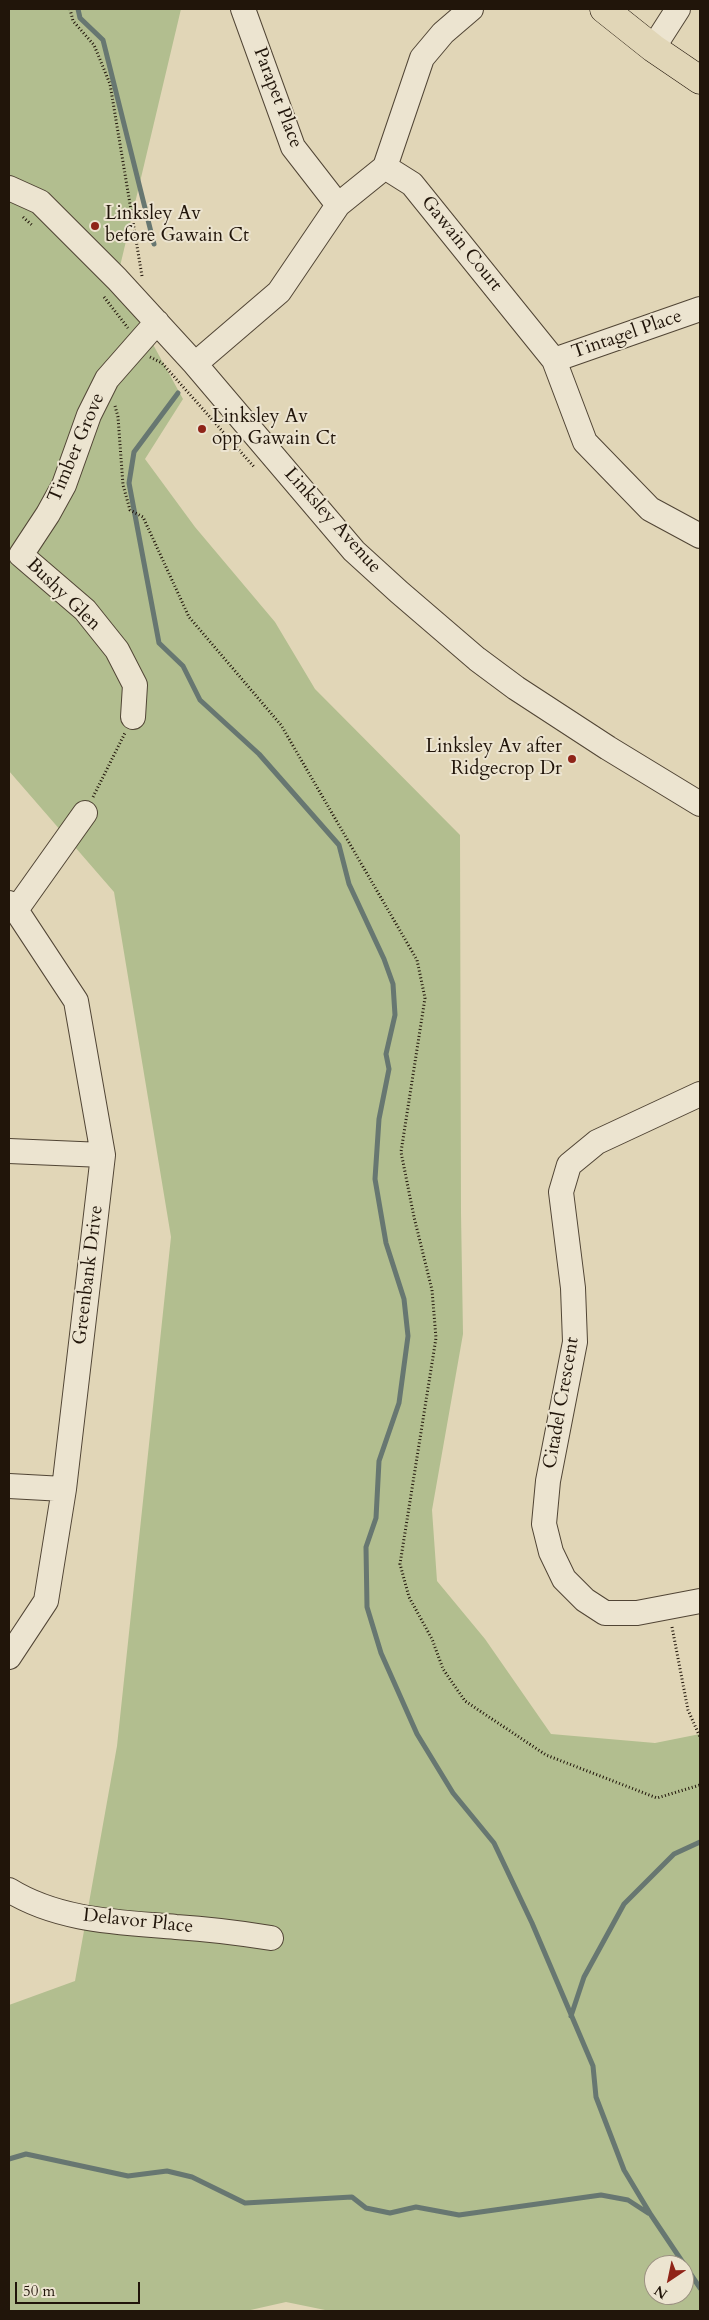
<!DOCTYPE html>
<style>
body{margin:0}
#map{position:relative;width:709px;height:2320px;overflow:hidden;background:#e1d6b7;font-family:Cardo,serif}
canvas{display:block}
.frame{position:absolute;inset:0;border:10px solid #21150a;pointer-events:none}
.north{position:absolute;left:644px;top:2255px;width:50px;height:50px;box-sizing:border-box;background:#ece4d0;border:1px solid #9b9181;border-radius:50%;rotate:214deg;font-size:14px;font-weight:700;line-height:20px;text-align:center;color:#21150a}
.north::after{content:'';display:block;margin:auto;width:18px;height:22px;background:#8f2418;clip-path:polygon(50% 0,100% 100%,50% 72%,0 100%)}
.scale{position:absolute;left:15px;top:2282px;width:125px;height:22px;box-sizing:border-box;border:2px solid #21150a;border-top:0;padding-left:6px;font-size:15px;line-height:18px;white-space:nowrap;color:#21150a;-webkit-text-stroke:4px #ece4d0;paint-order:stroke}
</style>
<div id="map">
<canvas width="709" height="2320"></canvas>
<div class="frame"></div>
<div class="north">N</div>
<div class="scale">50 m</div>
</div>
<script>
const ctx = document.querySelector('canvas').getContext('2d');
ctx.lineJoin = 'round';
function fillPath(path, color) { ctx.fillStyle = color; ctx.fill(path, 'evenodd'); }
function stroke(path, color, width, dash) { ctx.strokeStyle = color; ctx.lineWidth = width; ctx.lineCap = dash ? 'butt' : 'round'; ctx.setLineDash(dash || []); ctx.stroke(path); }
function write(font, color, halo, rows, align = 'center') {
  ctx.font = font + ' Cardo,serif'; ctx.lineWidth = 4; ctx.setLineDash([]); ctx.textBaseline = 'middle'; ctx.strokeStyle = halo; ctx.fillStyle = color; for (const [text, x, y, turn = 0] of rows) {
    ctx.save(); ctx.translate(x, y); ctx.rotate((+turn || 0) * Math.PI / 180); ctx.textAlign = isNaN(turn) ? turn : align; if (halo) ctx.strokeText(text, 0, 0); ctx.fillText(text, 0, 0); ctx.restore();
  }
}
const green = new Path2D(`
 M9 9H181L117 279 183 399 145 459 195 527 275 622 315 689 460 835 461 1213 463 1334 432 1510 437 1581 485 1639 551 1734 655 1743 700 1734V2311H330L286 2302 246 2311H9V2005L75 1981 117 1746 171 1237 114 892 9 771ZM654 2265H684V2295H654Z`);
const stream = new Path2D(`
 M78 9 80 18 103 40 154 244
 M178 393 134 452 129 483 159 643 183 666 200 700 259 754 339 845 349 884 384 959 393 984 395 1015 386 1054 389 1069 379 1119 375 1179 386 1243 404 1299 408 1336 399 1403 379 1461 376 1518 366 1547 367 1607 381 1653 417 1734 453 1793 494 1843 532 1923 593 2066 596 2097 624 2170 651 2215 700 2288
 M571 2016 584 1977 624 1904 674 1854 700 1842
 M9 2159 26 2154 128 2176 167 2171 192 2177 245 2203 352 2197 366 2208 390 2213 416 2207 459 2215 601 2195 628 2200 648 2213`);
const path = new Path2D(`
 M70 9 73 21 94 45 110 84 142 276
 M23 217 33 226
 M104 297 128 328
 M150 357 162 363 255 468
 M115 406 118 417 123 485 130 510 143 517 189 617 281 725 417 960 425 998 401 1152 414 1217 432 1290 436 1338 400 1564 409 1597 432 1639 443 1669 465 1701 546 1755 657 1798 700 1785
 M93 797 125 733
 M672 1627 688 1710 700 1737`);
const minor = new Path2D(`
 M243 9 293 147 338 205
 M653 48 678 9
 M385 167 422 58 443 33 471 9
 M9 188 40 202 117 279 195 364 354 551 399 592 477 659 516 688 608 748 700 804
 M554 360 700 309
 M195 364 279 292 338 205 385 167 412 184 554 360 585 442 650 509 700 536
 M21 555 48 514 64 485 89 415 107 379 157 322
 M21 555 85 610 117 650 135 685 133 717
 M9 903 16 910 76 1001 103 1155 64 1489 46 1601 9 1657
 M16 910 85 813
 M700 1094 597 1142 569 1165 561 1192 573 1288 575 1342 548 1481 544 1524 551 1552 564 1579 585 1600 605 1613H637L700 1601
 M9 1151 103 1155
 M9 1486 64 1489
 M9 1890C59 1921 119 1922 176 1927 208 1929 240 1933 271 1938`);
const major = new Path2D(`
 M604 9 653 48 700 80`);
const markers = [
 [95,226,5,"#8f2418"],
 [202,429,5,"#8f2418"],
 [572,759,5,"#8f2418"]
];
const streetNames = [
 ["Parapet Place",277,98,69],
 ["Gawain Court",461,244,51],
 ["Tintagel Place",627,335,-19],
 ["Timber Grove",77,448,-67],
 ["Linksley Avenue",332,521,48],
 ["Bushy Glen",63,595,44],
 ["Greenbank Drive",89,1275,-83],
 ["Citadel Crescent",562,1403,-80],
 ["Delavor Place",138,1922,6]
];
const poiNames = [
 ["Linksley Av",105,215],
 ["before Gawain Ct",105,237],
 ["Linksley Av",212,418],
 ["opp Gawain Ct",212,440],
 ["Linksley Av after",562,748,"right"],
 ["Ridgecrop Dr",562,770,"right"]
];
fillPath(green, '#b2be8f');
stroke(stream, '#677771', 5);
stroke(minor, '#514535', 26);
stroke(major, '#21150a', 29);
stroke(path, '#21150a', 3, [1, 2.5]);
stroke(minor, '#ece4d0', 24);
stroke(major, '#e1d6b7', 28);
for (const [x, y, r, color] of markers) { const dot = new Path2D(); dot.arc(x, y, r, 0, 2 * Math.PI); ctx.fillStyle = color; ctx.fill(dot); stroke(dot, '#ece4d0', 2); }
write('19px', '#21150a', '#ece4d0', streetNames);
write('19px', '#21150a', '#ece4d0', poiNames, 'left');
</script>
